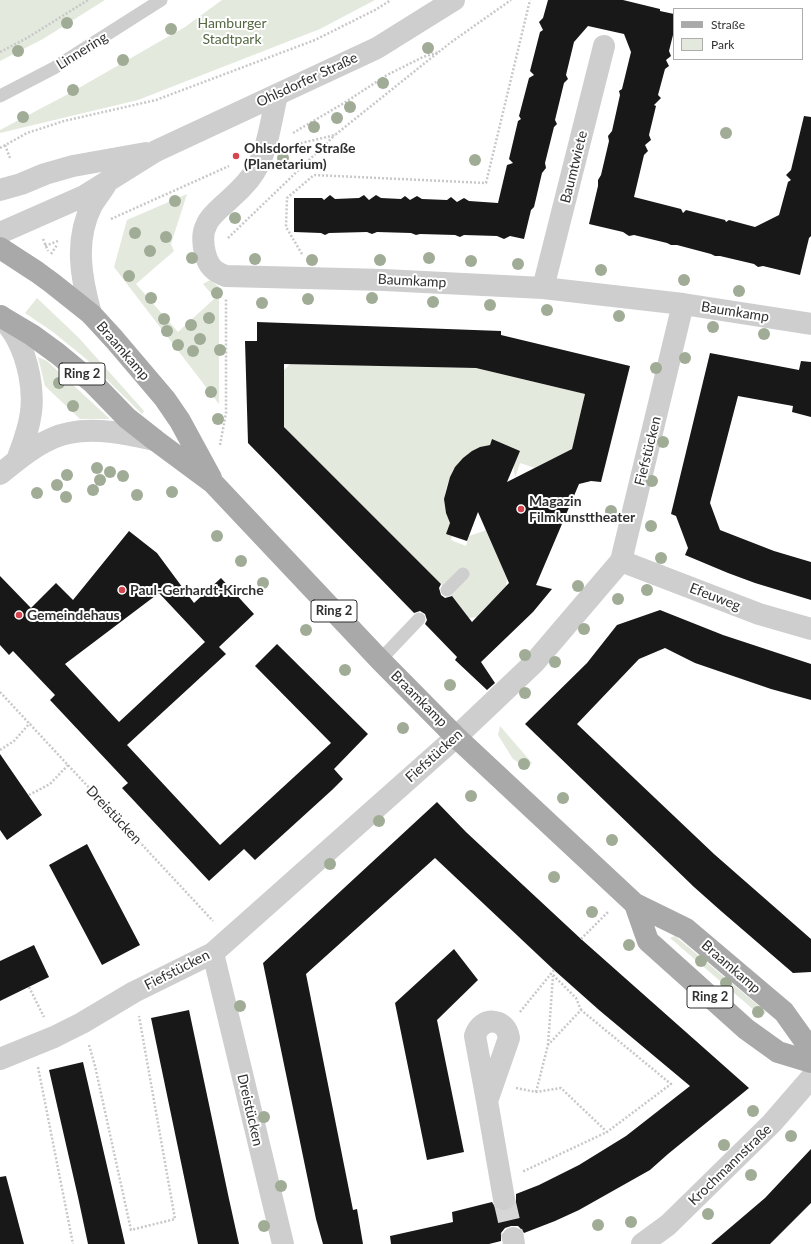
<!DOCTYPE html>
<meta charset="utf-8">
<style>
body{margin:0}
#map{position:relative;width:811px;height:1244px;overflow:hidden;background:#fff;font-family:Lato,sans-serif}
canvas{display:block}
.legend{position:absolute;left:673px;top:8px;width:130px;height:52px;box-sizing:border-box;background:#fff;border:1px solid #adadad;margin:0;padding:5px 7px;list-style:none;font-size:12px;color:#313131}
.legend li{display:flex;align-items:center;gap:8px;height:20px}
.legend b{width:20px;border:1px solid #adadad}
</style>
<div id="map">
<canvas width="811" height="1244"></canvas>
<ul class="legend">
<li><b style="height:5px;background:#a9a9a9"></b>Straße</li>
<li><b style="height:11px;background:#e3e9dd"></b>Park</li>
</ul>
</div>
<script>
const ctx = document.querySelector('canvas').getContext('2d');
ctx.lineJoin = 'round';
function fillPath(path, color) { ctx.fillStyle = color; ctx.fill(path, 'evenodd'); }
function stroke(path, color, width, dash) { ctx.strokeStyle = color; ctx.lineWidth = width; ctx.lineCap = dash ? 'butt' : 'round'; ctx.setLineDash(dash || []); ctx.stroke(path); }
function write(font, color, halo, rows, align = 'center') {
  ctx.font = font + ' Lato,sans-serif'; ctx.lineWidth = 4; ctx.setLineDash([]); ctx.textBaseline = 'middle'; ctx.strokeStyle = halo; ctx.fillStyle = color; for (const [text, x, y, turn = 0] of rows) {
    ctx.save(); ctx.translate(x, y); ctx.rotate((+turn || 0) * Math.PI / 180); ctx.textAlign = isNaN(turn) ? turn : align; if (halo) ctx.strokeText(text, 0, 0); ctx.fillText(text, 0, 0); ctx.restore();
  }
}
const green = new Path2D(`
 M0 0H105L43 39 0 61Z
 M222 0H375L320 29 138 100 0 133V130L70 93 185 27Z
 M187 194 171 244 174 251 136 284 178 332 215 298 203 284 210 280 219 287V404L114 267 127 220Z
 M37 298 79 338 144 411 142 414 85 358 53 332 25 313Z
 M38 357 47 361 110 419H80L45 386Z
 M290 364 476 368 585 394 572 449 535 468 520 463 515 478 512 456 517 457 520 451 492 439 490 445C475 448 471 452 462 463 458 468 453 473 450 478 443 493 443 508 450 523L446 534 452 536 451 540 466 546 469 536 484 531 491 527H508L496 553 507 579 506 586 477 617 469 618 447 590 284 427V370Z
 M500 726 532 763 527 768 513 759 498 735Z
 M675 936 766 1012 762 1017 670 938Z`);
const building = new Path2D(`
 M548 0H623L660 9V11L674 14V31L669 51 671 56 666 60 669 66 665 69 658 95 661 98 654 105 656 106 649 135 651 140 645 145 648 151 644 155 634 197 681 209 683 213 686 210 725 220 726 222 729 220 755 227 779 215 788 182 791 180 786 175 791 170 804 116 811 117V236L809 238 800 275 763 266 758 267 754 264 720 256H715L711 254 677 245H671L667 243 634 235 629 236 623 232 589 224 598 186V180L601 175 609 141 608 136 612 131 620 95 619 91 622 89 631 52 624 34 588 26 574 42 566 75 568 79 564 83 555 120 557 124 554 127 545 163 546 168 542 173 534 207 531 210 524 239 510 236 504 239 497 236 464 235 460 237 455 235 420 234 416 235 411 233 377 232 372 234 367 232 329 233 325 235 321 233 294 232V198H322L324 200 330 195 335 199 359 198 364 195 369 200 376 195 381 198 401 199 405 196 410 200 417 196 422 199 447 200 451 197 457 202 464 198 469 201 498 203 507 165 513 163 509 159 518 121 521 119 519 116 529 78 534 75 530 71 540 32 543 30 539 22 543 18Z
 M257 322 501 331V335L630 366 601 482 591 481 579 484 536 585 552 589 533 612 481 662 495 683 487 690 455 660 457 657 425 624 427 620 425 614 420 611 414 613 248 443 245 341H257ZM284 364 476 368 585 394 572 449 507 482 520 451 492 439 490 445 480 447 472 451 463 458 455 467 450 477 444 499 446 513 450 523 446 534 467 541 478 512 509 583 472 622 452 596 445 598 441 595 439 588 441 584 284 427Z
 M710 353 799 370 801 361 811 362V417L792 412 793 406 738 396 710 503 720 530 774 551 811 562V600L755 583 728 573 685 555 688 548 676 516 671 514Z
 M129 531 157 553 194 603 221 578 254 614 219 647 226 654 127 745 220 845 331 743 255 666 277 644 368 734 334 769 343 779 332 790 255 860 244 849 209 881 122 788 128 783 50 700 55 695 13 651 9 655 0 645V576L31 608 56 583 73 600ZM159 593 205 642 119 722 65 664Z
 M660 610 723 635 811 664V700L771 689 695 663 665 648 639 659 577 724 714 854 811 939V972L793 973 721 911 694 887 525 724 587 663 617 625Z
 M0 754 42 815 7 840 0 830Z
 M437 802 466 832 581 939 749 1088 668 1154 650 1170 579 1210 555 1221 524 1233 522 1230 518 1226H511L505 1228 501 1233V1241L489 1244H391L390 1236 453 1222 452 1212 492 1202 495 1207 500 1211H507L512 1209 516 1203V1194L539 1185 579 1165 626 1136 690 1086 599 1010 554 970 435 858 306 974 353 1210 357 1209 363 1244H323L316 1219 263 963Z
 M87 844 140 945 102 965 49 865Z
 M34 945 49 977 0 1001V961Z
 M454 949 478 980 437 1020 464 1152 427 1160 395 1003Z
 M189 1010 229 1199 239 1244H198L151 1018Z
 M83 1062 125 1244H88L78 1197 49 1070Z
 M811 1149V1203L770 1244H711L765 1198Z
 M6 1176 24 1244H0V1177Z`);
const minorTunnel = new Path2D(`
 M504 1199 513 1238`);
const path = new Path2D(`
 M0 52 27 38 88 0
 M293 133 344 103 387 75 423 57 439 52
 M5 145 10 158
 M289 146 335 135 450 43 511 0
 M0 148 27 133 64 121 156 100 315 40 375 10 391 0
 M111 219 229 166
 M228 238 335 135
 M43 239 48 251
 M45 246 58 241
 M51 254 57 245
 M302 254 286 227 287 198 314 175 486 183 530 0
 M220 445 226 413V299
 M0 692 213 921
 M0 750 14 741 30 723
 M29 795 50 784 68 765
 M581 939 609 911
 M553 975 576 998 581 1010
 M29 987 44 1017
 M520 1012 554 970
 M89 1045 95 1066 131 1230 175 1219 139 1016
 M548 1045 553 976
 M38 1067 73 1244
 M516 1088 536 1092 561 1088 607 1132 522 1172
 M536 1092 548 1045 581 1010 671 1084 607 1132`);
const service = new Path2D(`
 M0 96 54 68 161 0
 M447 590 463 574
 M380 660 419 619`);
const minor = new Path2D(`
 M277 95C272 116 267 153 255 171 246 186 232 197 219 209 214 214 208 219 206 226 202 233 203 245 205 253 208 266 214 272 226 276L384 280 543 288 683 304 811 324
 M543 288 604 46
 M1 316C7 324 13 331 17 339 28 360 34 389 31 412 29 429 23 444 17 460
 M0 474C20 458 43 438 69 433 97 427 127 434 155 440
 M621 561 759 614 811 629
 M213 953 283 1244
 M0 1059 54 1037 82 1023 134 992 213 953 456 737 534 663 621 561 683 304
 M487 1101 475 1036C481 1016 506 1017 509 1038L487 1101 504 1199
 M513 1238 514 1244
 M642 1244 668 1225 772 1123 811 1078`);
const tertiary = new Path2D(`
 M0 190 21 184 45 174 73 166 146 153
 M0 233 84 196 156 151 377 48 454 0
 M91 314C81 278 74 240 92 205 96 198 102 191 106 184`);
const primary = new Path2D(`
 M0 248 37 272 52 283 91 314 114 339 165 399 180 421 211 478
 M0 316 32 335 58 354 93 383 127 418 155 440 213 483 380 660 456 737 635 904 686 929 784 1012 811 1050
 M635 904 648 941 746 1029 778 1052 811 1062`);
const trees = [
 [67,23],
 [171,29],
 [428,48],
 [18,51],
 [123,60],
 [383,83],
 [73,90],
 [350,107],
 [23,117],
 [337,118],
 [314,127],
 [726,133],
 [283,158],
 [475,160],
 [175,201],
 [235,218],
 [135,233],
 [166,237],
 [150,251],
 [192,258],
 [429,258],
 [255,259],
 [312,260],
 [380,260],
 [471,261],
 [518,264],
 [601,270],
 [129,276],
 [684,280],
 [739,291],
 [217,293],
 [151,298],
 [372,298],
 [308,299],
 [433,302],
 [262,303],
 [490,305],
 [547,310],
 [619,316],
 [209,318],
 [164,319],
 [191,325],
 [713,327],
 [167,331],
 [764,334],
 [200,339],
 [178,345],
 [220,350],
 [193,351],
 [685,358],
 [656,368],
 [59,383],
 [211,392],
 [73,406],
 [218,419],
 [663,442],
 [97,468],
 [110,472],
 [67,475],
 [123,476],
 [100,480],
 [652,481],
 [57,485],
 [93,490],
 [172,492],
 [37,493],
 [137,495],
 [66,497],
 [611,511],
 [651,526],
 [217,536],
 [661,558],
 [241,561],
 [263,583],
 [578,586],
 [647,590],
 [618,599],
 [584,629],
 [306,630],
 [525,655],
 [555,662],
 [345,670],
 [450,685],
 [525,693],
 [403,728],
 [524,764],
 [471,796],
 [563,798],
 [379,821],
 [612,840],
 [330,864],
 [554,877],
 [592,912],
 [629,945],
 [701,961],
 [726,983],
 [240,1006],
 [758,1012],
 [753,1111],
 [264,1117],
 [791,1136],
 [724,1145],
 [751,1175],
 [281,1186],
 [708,1214],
 [631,1222],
 [598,1225],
 [264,1226]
];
const markers = [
 [236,156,4,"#d5454f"],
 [521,509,4,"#d5454f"],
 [122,590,4,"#d5454f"],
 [19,615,4,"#d5454f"]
];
const shields = [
 [82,374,46],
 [334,611,46],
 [710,997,46]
];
const shieldNames = [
 ["Ring 2",82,374],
 ["Ring 2",334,611],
 ["Ring 2",710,997]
];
const parkNames = [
 ["Hamburger",232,23],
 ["Stadtpark",232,39]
];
const streetNames = [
 ["Linnering",82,51,-32],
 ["Ohlsdorfer Straße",307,80,-25],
 ["Baumtwiete",574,167,-76],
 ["Baumkamp",412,281,3],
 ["Baumkamp",735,312,9],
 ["Braamkamp",123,351,49],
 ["Fiefstücken",648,451,-76],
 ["Efeuweg",715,597,21],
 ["Braamkamp",419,699,45],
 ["Fiefstücken",434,756,-42],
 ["Dreistücken",114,815,47],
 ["Braamkamp",731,967,41],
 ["Fiefstücken",177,970,-27],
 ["Dreistücken",250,1110,77],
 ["Krochmannstraße",730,1165,-44]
];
const poiNames = [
 ["Ohlsdorfer Straße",244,148],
 ["(Planetarium)",244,164],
 ["Magazin",529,501],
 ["Filmkunsttheater",529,517],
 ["Paul-Gerhardt-Kirche",130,590],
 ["Gemeindehaus",27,615]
];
fillPath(green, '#e3e9dd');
fillPath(building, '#181818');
stroke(minorTunnel, '#d6d6d6', 22, [22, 11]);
stroke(path, '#c8c8c8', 2.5, [2, 2]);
stroke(service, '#cecece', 13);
stroke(minor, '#cecece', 22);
stroke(tertiary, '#cecece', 22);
stroke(primary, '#a9a9a9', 22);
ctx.fillStyle = '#a1ac97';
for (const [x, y] of trees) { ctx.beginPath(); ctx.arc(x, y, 6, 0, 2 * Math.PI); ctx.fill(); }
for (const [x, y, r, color] of markers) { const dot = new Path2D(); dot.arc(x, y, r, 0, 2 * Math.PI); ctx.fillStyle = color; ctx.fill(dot); stroke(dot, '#fff', 1.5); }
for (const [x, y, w] of shields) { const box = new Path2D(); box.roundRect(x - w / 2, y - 11, w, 22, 3); ctx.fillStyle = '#fff'; ctx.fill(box); stroke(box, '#313131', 1); }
write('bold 13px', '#313131', null, shieldNames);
write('14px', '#546842', '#fff', parkNames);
write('14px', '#313131', '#fff', streetNames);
write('bold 14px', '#313131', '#fff', poiNames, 'left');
</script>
